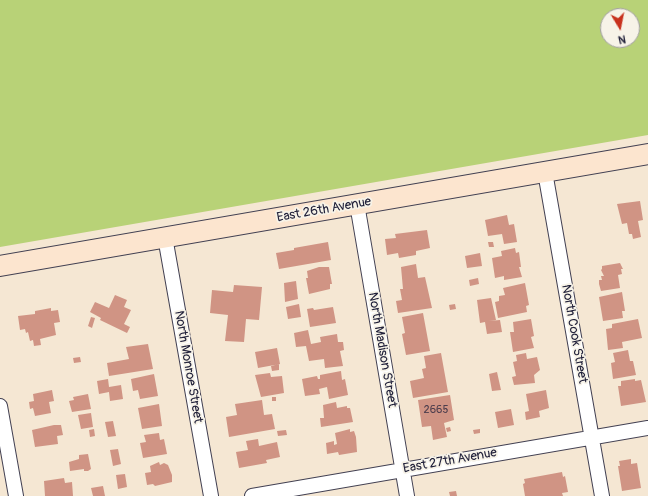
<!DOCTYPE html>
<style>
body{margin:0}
#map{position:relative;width:648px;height:496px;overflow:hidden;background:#f5e7d3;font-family:Pangolin,sans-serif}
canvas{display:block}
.north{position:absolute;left:600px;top:8px;width:40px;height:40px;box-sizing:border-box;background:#f7f3e8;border:1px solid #a29fa3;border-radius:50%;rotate:170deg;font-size:11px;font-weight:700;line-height:16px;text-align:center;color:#22223b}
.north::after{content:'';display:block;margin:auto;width:14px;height:18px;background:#c8321e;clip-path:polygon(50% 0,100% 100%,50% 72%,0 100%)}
</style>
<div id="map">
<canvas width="648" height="496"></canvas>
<div class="north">N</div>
</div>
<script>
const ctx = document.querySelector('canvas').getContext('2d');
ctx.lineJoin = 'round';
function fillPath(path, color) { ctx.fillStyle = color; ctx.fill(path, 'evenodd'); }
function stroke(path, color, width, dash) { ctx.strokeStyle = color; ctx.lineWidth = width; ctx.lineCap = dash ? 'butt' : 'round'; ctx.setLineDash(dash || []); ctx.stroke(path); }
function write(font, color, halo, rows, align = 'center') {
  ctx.font = font + ' Pangolin,sans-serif'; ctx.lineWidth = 3.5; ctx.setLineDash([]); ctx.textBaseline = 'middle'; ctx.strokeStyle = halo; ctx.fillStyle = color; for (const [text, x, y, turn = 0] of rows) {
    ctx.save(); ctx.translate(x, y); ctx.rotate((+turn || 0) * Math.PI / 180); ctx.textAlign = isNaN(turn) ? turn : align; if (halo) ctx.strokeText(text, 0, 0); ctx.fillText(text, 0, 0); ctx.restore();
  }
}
const green = new Path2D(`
 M0 0H648V135L0 247ZM608 16H632V40H608Z`);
const building = new Path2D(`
 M640 201 643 220 638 221 641 237 633 239 632 234H629L627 223 622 224 617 204Z
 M507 215 509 225 514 224 517 242 504 244 502 234 488 236 485 220Z
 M427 230 430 248 416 251V255L399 258 398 253 387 255 385 239 396 238 395 234Z
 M328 242 331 260 279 269 276 253 294 250V248Z
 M488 242H493L494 247H489Z
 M515 248 516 253 519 252 521 267H519L522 277 504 280V276L495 278 492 258 502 256 501 251Z
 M480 253 482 266 467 268 465 256Z
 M620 263 623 269H621L622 274 618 275 620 288 601 291 599 284V280H602L601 276H604L601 270 602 269V266Z
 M416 264 418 278 425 277 432 308 398 313 396 301 402 300 400 289H403L401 267Z
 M319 267H329L332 284H330V289L309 294 306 278H308L307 271Z
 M478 278 479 284 470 286 469 280Z
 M296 281 298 299 285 302 284 283Z
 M525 283 529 305 526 306 527 312 498 318 495 302 499 301V296L505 295 503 288Z
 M234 285 262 287 259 320 246 319 244 342 225 341 228 315 210 313 212 290 233 292Z
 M622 292 625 311H622L623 318 603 321 599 297Z
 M115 295 127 300 124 307 131 310 124 324 130 327 127 333 100 320 101 318 90 312 95 302 109 308Z
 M491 298 496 320 489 321 500 320 502 332 487 334 485 322 480 323 477 300Z
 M299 304 301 317 288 319 286 307Z
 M455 304 456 309 450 310 449 305Z
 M333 307 336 323 310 327 307 309 313 308 314 310Z
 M51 308V311L58 310 60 322 54 323 56 335 40 339 41 345 34 346 33 340 30 341 28 332 26 333 25 329 20 330 18 316 35 314V311Z
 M423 313 430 351 406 355 402 334 405 333 402 317Z
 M91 317 95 318 92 328 88 326Z
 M531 319 534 336 531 337 534 348 513 352 510 332H514L513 322Z
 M638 319 642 338 622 342 623 348 608 350 606 329 612 328V324Z
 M308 330 311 344 321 342 320 337 337 334 338 342H343L344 350 340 351 343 366 325 368 324 359 309 361 306 346 296 347 294 333Z
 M148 344 153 369 109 376 107 363 129 359 126 347Z
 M277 348 280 364 258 368 255 352Z
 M628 350 630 361H633L636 375 613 379 611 363 615 362 613 353Z
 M441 353 448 392 413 398 410 381 424 378 422 369 426 368 424 356Z
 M526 353 527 359 537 357 540 370 534 375 535 383 514 385 512 377 516 376 513 362 517 361 516 355Z
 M80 357 81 362 74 363 73 358Z
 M279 364V370L272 371 271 366Z
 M341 371 342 380 345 379 348 395 329 399 327 387 319 389 320 394 305 396 302 379 317 376 318 379H320V375Z
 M497 372 501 390 492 391 489 374Z
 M270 373 271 377 282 376 284 393 261 397 255 375Z
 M154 374 158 396 140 399 138 390 133 391 131 379Z
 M108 379 109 387 121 385 123 399 110 401 109 392 99 394 97 381Z
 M635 379V381L641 380 646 402 621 406 618 386H621V381Z
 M52 390 54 401 49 402 51 413 35 416 33 408 30 409 29 402 34 401 33 394Z
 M546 390 549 408 539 411 540 417 526 420 525 412 529 411 526 394Z
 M88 394 91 409 72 412 69 401 74 400 73 397Z
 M450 395 454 420 444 423 447 437 433 440 431 426 422 427 418 400Z
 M272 397H276V401H272Z
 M262 400 264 415 272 414 275 429 229 437 226 417 237 415 235 404Z
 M336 402 337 408 347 406V408H350L353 422 321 427 320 418H324L323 405Z
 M159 404 162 426 142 429 138 408Z
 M511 409 514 425 498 428 495 412Z
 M91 413 93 427 81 429 78 415Z
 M113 421 116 436 108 437 105 422Z
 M54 425H61L63 435 57 436 58 444 35 447 32 430Z
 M450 427 451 431 447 432 446 428Z
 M94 429 95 436 90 437 89 430Z
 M350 429V432L354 431 356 437 357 452 339 455 338 452 327 454 326 443 334 441V445L337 444 335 433Z
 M480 429V433L474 434 473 430Z
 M286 430 287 435 278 436 277 431Z
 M159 433 160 440 164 439 167 454 143 458 140 443 146 442 144 435Z
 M258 439 259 446 277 442 280 457 266 460 267 463 239 468 236 452 248 450 246 441Z
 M118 449 121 464 113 466 110 450Z
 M88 454 91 469 88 471H84V469L70 471 69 462 79 459V455Z
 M631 459V464L637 463 641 488 622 491 618 466H620L619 461Z
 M159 462 160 465 164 463 168 465 172 475V482L155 486 153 484 147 485 145 473 151 472 150 466Z
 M562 472 563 477 565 476 568 492 562 493 563 496H525L523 484 525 483 524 479Z
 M125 474 127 487 118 489 116 475Z
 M64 478 65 483 72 482 73 496H45L44 481Z
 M103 486 105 496H93L91 488Z
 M456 491 457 496H450L449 492Z`);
const street = new Path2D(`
 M545 172 602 496
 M357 204 407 496
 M165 237 211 496
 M0 406 16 496
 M252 496 648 428`);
const secondary = new Path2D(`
 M0 266 648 154`);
const numberNames = [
 ["2665",436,410]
];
const streetNames = [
 ["East 26th Avenue",324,210,-10],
 ["North Cook Street",574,334,80],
 ["North Madison Street",382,350,80],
 ["North Monroe Street",188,367,80],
 ["East 27th Avenue",450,461,-10]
];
fillPath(green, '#b8d277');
fillPath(building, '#d09484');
stroke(street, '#424052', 16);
stroke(secondary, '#424052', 22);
stroke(street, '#fff', 14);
stroke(secondary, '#fce5cf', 20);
write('11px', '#4e3e4d', null, numberNames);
write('13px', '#22223b', '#f7f3e8', streetNames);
</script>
